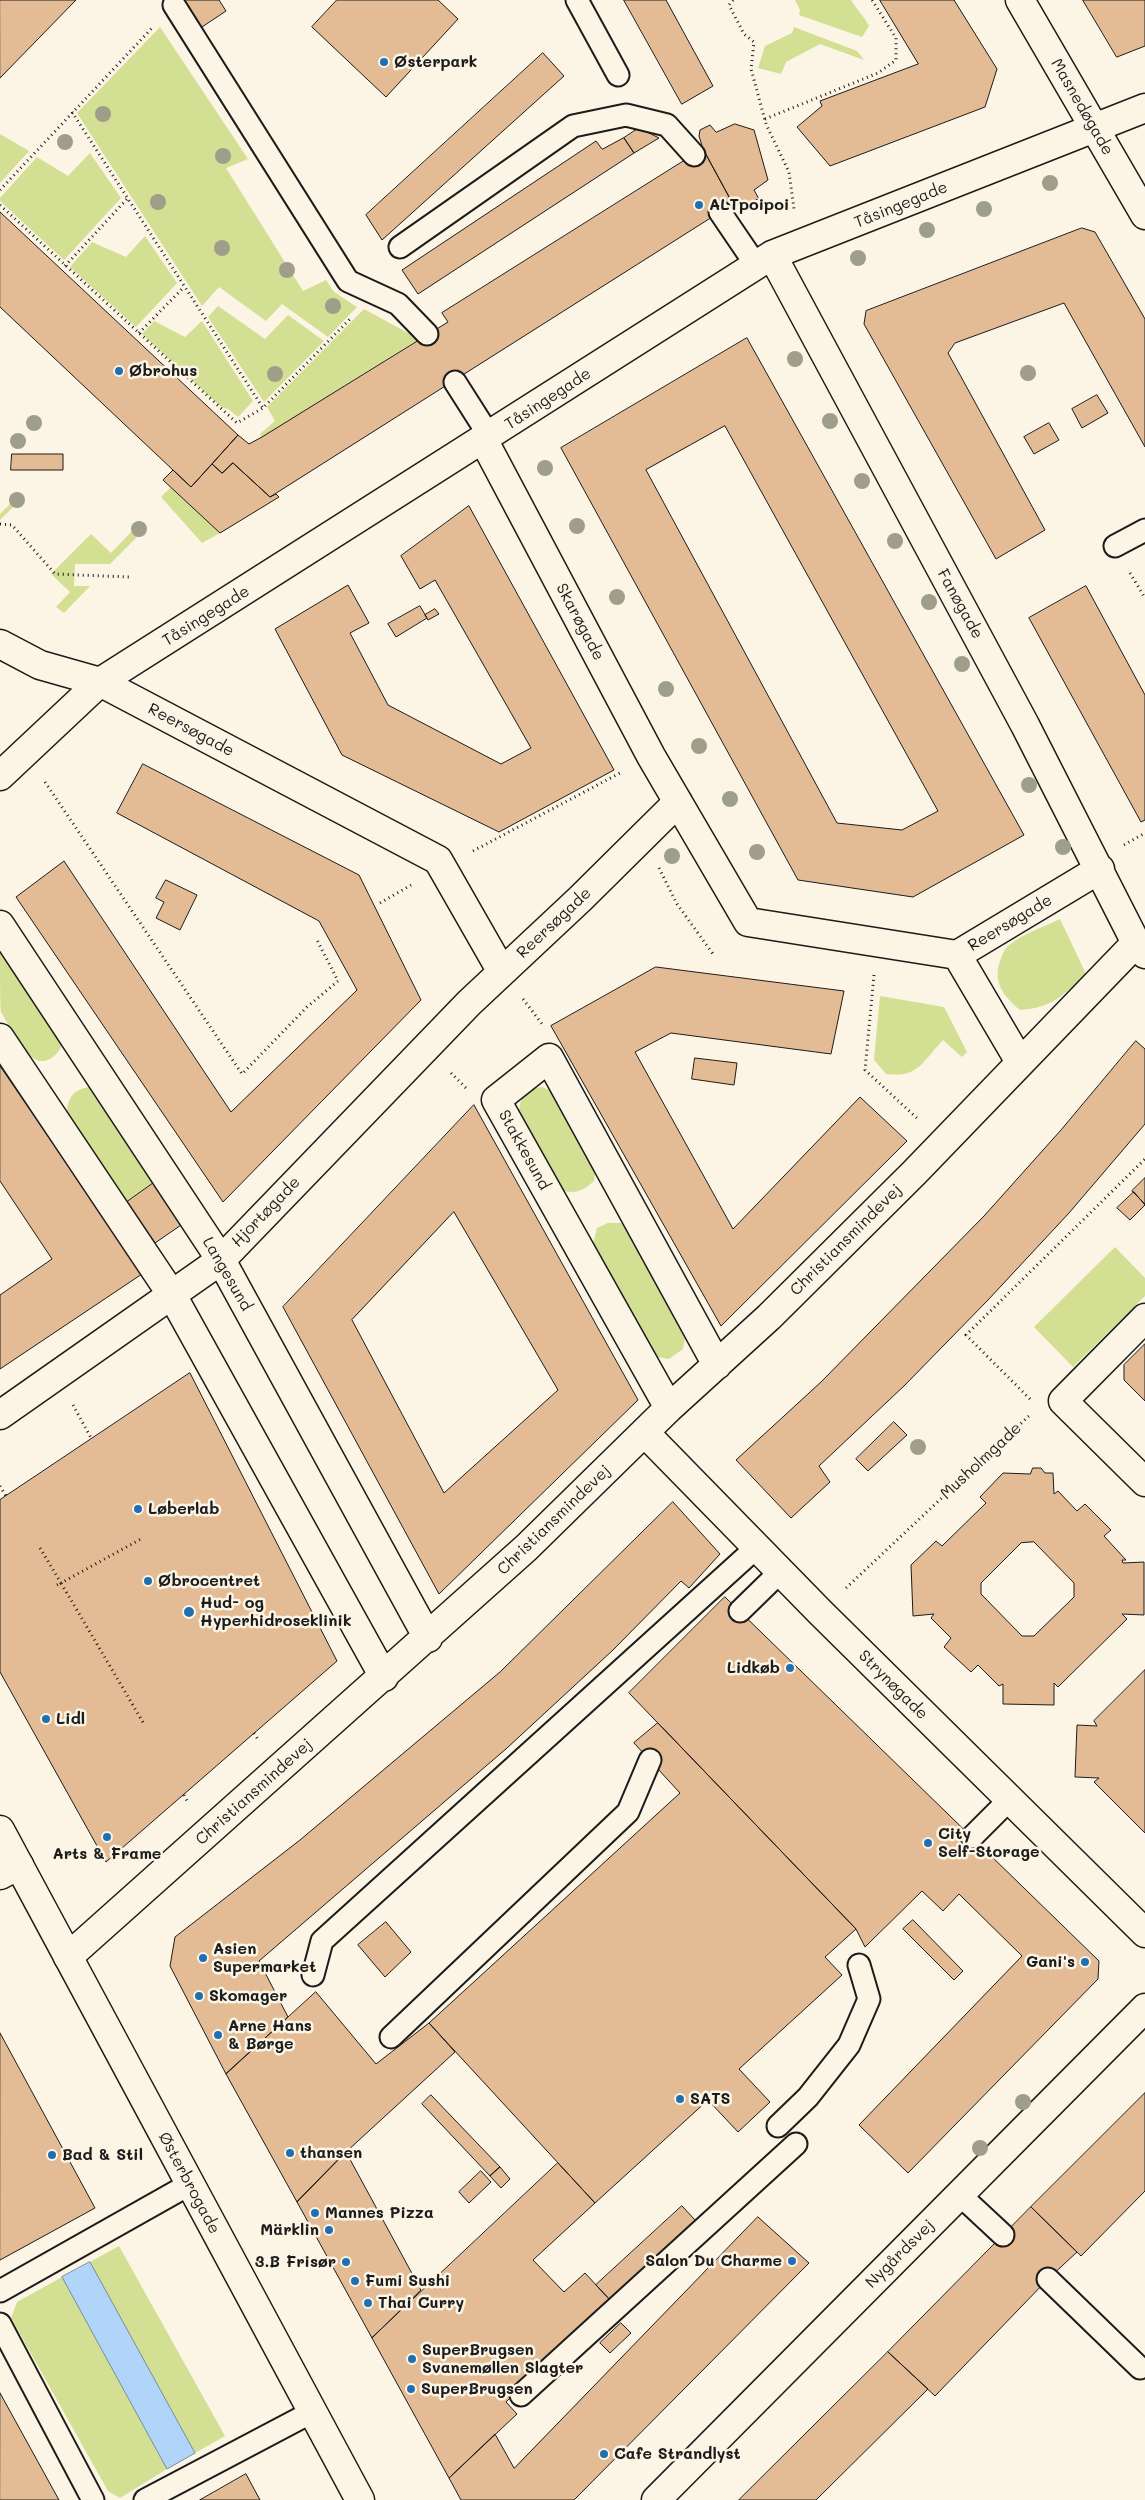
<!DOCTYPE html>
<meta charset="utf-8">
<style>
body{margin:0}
canvas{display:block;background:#fcf5e5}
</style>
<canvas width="1145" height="2500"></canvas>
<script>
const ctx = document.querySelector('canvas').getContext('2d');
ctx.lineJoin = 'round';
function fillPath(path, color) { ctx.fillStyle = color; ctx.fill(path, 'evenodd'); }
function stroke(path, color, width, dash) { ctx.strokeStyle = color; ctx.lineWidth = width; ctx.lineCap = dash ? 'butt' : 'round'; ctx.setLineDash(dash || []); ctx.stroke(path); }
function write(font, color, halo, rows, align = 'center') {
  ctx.font = font + ' Mali,sans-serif'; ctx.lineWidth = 5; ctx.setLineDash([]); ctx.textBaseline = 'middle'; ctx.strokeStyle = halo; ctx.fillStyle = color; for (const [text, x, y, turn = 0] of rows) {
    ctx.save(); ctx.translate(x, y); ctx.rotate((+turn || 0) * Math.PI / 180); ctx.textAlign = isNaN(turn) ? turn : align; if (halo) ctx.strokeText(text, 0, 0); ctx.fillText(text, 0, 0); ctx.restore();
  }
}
const green = new Path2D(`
 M795 0H851C857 10 864 16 869 26L862 37 799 15 800 10Z
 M160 27 248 159 226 168 303 291 326 280 334 292 357 307 328 337 282 304 266 321 219 287 202 306 77 113Z
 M794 27 857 51 864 60 820 44 786 62 781 74 758 68 765 46 792 33Z
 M0 134 29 151 0 183Z
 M90 153 121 198 64 260 0 201V198L37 157 68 176Z
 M145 236 177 283 136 327 70 267 92 242 126 257Z
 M218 306 265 339 288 315 324 341 264 402 208 317Z
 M364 309 419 339 262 437 260 434 275 421 267 407Z
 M154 321 185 337 202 321 253 401 238 417 228 409 221 407 142 334Z
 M171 487 220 533 202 543 161 497Z
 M20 494 23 497 0 520V514Z
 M139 524 145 529 110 564H75L74 586H90L64 613 56 607 70 592 51 574 91 534 111 553Z
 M1060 919 1086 974C1063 995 1052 1008 1020 1010 1002 995 991 980 1002 956 1003 953 1005 949 1008 946 1022 934 1043 927 1060 919Z
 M0 943 64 1038C62 1052 47 1069 31 1057 27 1054 4 1018 1 1012 0 1003 0 957 0 943Z
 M880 996 944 1007 967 1052 962 1057 943 1040C922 1062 919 1078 886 1074L874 1060Z
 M91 1087 155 1182 127 1202 67 1113C67 1097 75 1088 91 1087Z
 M542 1087 552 1091 596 1167 594 1181C584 1190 577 1194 564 1191L519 1111C521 1095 526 1090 542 1087Z
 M608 1223H621L631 1234 686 1333 683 1349 669 1359 651 1356 592 1248 597 1228Z
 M1115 1247 1145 1278V1296L1073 1367 1034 1327Z
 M119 2246 225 2436 195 2453 90 2262Z
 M62 2277 167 2469 120 2498 108 2491 11 2318 17 2302Z`);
const water = new Path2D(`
 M90 2262 195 2453 167 2469 62 2277Z`);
const building = new Path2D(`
 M0 0H76L0 78Z
 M185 0H219L226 11 202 27Z
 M337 0H438L458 19 386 97 312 27Z
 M624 0H666L713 86 682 104Z
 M880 0H954L997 69 985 107 830 166 797 127 822 106 820 101 918 64Z
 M1083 0H1145V46L1117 57Z
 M543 53 564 76 382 240 366 215Z
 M735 124 754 130 768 180 754 190 759 199 734 206 703 149 699 136 700 130 710 125 716 132Z
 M639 128 659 138 634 153 624 138Z
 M624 138 634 153 418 294 402 270 596 141 602 149Z
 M703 149 734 206 720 212 270 497 233 463 222 473 212 464 238 435 249 444 262 437 448 322 442 313Z
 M0 212 238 435 191 487 0 307Z
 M1082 228 1095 232 1145 319V447L1064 303 955 343 948 353 1045 530 996 559 864 324 866 311Z
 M747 338 1024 835 913 897 798 880 561 448ZM725 426 938 811 902 830 837 823 646 470Z
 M1097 395 1108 413 1082 428 1072 409Z
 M1049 423 1059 440 1034 454 1024 437Z
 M12 454H63V470H11Z
 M233 463 270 497 276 494 279 497 220 533 163 480 173 470 191 487 212 464 222 473Z
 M469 506 614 770 499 832 342 755 275 629 348 585 369 623 350 633 388 705 501 764 531 748 435 580 420 589 401 556Z
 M1086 586 1145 695V820L1141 822 1029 618Z
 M420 606 427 618 396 637 388 624Z
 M435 609 439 614 428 620 425 615Z
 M143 764 359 875 421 1000 223 1202 16 897 64 861 231 1112 357 990 319 921 117 813Z
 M166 880 197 895 180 930 156 918 164 902 156 898Z
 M656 967 844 991 831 1054 671 1033 635 1052 733 1229 860 1097 907 1141 721 1326 551 1026Z
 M1136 1041 1145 1049V1124L1069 1213 988 1300 905 1385 819 1466 830 1482 791 1518 736 1460 821 1382 984 1216 1061 1130Z
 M695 1058 737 1063 734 1085 692 1079Z
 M0 1066 142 1274 0 1369V1295L52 1259 0 1181Z
 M474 1105 638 1400 439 1594 283 1307ZM454 1212 558 1390 444 1493 352 1320Z
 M1145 1178V1204L1132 1191Z
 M155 1182 184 1223 155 1243 127 1202Z
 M1134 1192 1145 1205 1130 1220 1117 1208Z
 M1145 1344V1401L1124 1380V1365Z
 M190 1373 337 1661 106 1862 0 1672V1500Z
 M894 1422 907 1435 868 1471 856 1459Z
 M1033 1468H1041L1045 1473H1053L1054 1494 1058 1491 1077 1511 1085 1504 1111 1530 1104 1536 1126 1560H1122L1123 1563 1144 1562V1615L1122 1614 1127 1619 1058 1687 1054 1683V1705L1003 1704V1684L999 1686 978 1665 971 1672 944 1647 951 1638 931 1618 934 1614 913 1616 911 1565 936 1541 942 1546 986 1503 980 1497 1003 1473 1030 1474ZM1034 1542 1074 1583V1597L1034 1636H1022L981 1594V1583L1021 1543Z
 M673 1502 720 1554 689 1588 681 1581 613 1650 507 1748 259 1961 288 2017 226 2074 170 1966 175 1937 300 1840 500 1672Z
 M725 1597 1099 1961 1098 1979 908 2173 859 2125 1022 1956 959 1894 943 1911 922 1891 865 1947 856 1929 629 1693Z
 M1145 1670V1833L1094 1782 1099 1778 1075 1777 1077 1725 1097 1726 1094 1721Z
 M658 1723 856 1929 825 1957 842 1975 739 2069 770 2102 738 2132 708 2100 595 2203 429 2023 680 1793 634 1743Z
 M913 1920 963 1971 954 1980 903 1929Z
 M386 1922 411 1952 385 1977 358 1945Z
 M316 1992 376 2064 429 2023 455 2052 346 2152 297 2202 226 2074Z
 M0 2033 95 2208 0 2260Z
 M1145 2093V2191L1081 2256 1031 2207Z
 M431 2095 500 2167 490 2176 422 2104Z
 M346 2152 421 2290 372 2338 297 2202Z
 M558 2163 595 2203 533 2260 564 2292 585 2273 610 2300 506 2402 517 2414 449 2478 372 2338Z
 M500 2167 510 2179 501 2188 490 2176Z
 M481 2171 491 2182 469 2203 459 2192Z
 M682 2206 696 2221 610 2300 596 2285Z
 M1031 2207 1077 2252 1048 2279 935 2396 888 2352Z
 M758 2217 809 2263 574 2500H461L449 2478 495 2434 514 2468Z
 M621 2323 631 2333 610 2353 600 2343Z
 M888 2352 928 2389 816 2500H739Z
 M0 2393 59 2500H0Z
 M246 2474 260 2500H200Z`);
const path = new Path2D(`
 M733 0 729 5 744 34 754 42 751 69 766 124 789 172 794 209
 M72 112 263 408 351 318
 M765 119 878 73 896 60V38L872 0
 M0 190 152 28
 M0 205 237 423 263 408
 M65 266 127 199
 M139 333 184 287
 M0 524 12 525 55 574 129 577
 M1130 573 1145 598
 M45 782 242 1074 307 1007 338 981 317 940
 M1124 845 1145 833
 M473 851 620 773
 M659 868 677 904 713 954
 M380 903 411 885
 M874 975 865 1070 919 1120
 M523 999 542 1024
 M451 1073 466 1088
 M1030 1399 966 1335 1145 1159
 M73 1405 91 1438
 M0 1486 6 1496
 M40 1548 61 1583 141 1539
 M57 1585 61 1583 144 1724
 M846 1588 1031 1414
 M254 1733 259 1741
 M184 1795 188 1803`);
const service = new Path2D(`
 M577 0 618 75
 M174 5 348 281 398 304 427 334
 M720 212 756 265
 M400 247 573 126 626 115 667 125 694 155
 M455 382 490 437
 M1115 546 1145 530
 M740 1611 781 1571
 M972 1837 1009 1800
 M313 1975 322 1941 757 1547
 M391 2037 628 1812 650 1760
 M778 2126 808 2097 849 2045 869 1999 859 1965
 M960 2195 1003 2235
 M1048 2279 1140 2368
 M0 2291 190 2184
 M0 2324 93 2500
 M521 2395 796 2144
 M145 2500 312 2412`);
const minor = new Path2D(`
 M1020 0 1145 215
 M772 255 1025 725 1136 943 1145 954
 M484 441 651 756 748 922 957 955 1100 869
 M0 644 40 665 100 682 438 860 502 972
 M0 776 100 682 772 255 1145 108
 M0 925 221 1260 428 1638
 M957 955 1020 1062
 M0 1038 172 1295 384 1677
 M1145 1318 1063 1401 1145 1482
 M669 1408 496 1100 549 1058 717 1365
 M0 1415 221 1260 469 1003 580 899 678 802
 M645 1433 820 1612 1145 1933
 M0 1875 19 1865
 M68 1957 526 1548 669 1408 769 1317 914 1173 1136 943`);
const tertiary = new Path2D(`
 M0 1830 360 2500
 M656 2500 1145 2008`);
const trees = [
 [103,114],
 [65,142],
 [223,156],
 [1050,183],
 [158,202],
 [984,209],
 [927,230],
 [222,248],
 [858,258],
 [287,270],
 [333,306],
 [795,359],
 [1028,373],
 [275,374],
 [830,421],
 [34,423],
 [18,441],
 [545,468],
 [862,481],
 [17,500],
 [577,526],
 [139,529],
 [895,541],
 [617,597],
 [929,602],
 [962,664],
 [666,689],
 [699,746],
 [1029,785],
 [730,799],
 [1063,847],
 [757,852],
 [672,856],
 [918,1447],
 [1023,2102],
 [980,2148]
];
const markers = [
 [384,62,5,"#1f6fb2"],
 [699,205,5,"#1f6fb2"],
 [119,371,5,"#1f6fb2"],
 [138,1509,5,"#1f6fb2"],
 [148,1581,5,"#1f6fb2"],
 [189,1612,6,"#1f6fb2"],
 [790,1668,5,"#1f6fb2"],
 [46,1719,5,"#1f6fb2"],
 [107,1837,5,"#1f6fb2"],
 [928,1843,5,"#1f6fb2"],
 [203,1958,5,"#1f6fb2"],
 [1085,1962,5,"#1f6fb2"],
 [199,1996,5,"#1f6fb2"],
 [218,2035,5,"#1f6fb2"],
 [680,2099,5,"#1f6fb2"],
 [290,2153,5,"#1f6fb2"],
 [52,2155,5,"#1f6fb2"],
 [315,2213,5,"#1f6fb2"],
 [329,2230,5,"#1f6fb2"],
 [792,2261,5,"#1f6fb2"],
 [346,2262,5,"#1f6fb2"],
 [355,2281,5,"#1f6fb2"],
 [368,2303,5,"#1f6fb2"],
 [412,2359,5,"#1f6fb2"],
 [411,2389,5,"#1f6fb2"],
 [604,2454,5,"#1f6fb2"]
];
const poiNames = [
 ["Østerpark",394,62],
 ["ALTpoipoi",709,205],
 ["Øbrohus",129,371],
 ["Løberlab",148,1509],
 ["Øbrocentret",158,1581],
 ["Hud- og",200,1603],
 ["Hyperhidroseklinik",200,1621],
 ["Lidkøb",780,1668,"right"],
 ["Lidl",56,1719],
 ["City",938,1834],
 ["Self-Storage",938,1852],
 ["Arts & Frame",107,1854,"center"],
 ["Asien",213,1949],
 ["Supermarket",213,1967],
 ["Gani's",1075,1962,"right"],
 ["Skomager",209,1996],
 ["Arne Hans",228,2026],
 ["& Børge",228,2044],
 ["SATS",690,2099],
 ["thansen",300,2153],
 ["Bad & Stil",62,2155],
 ["Mannes Pizza",325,2213],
 ["Märklin",319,2230,"right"],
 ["Salon Du Charme",782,2261,"right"],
 ["3.B Frisør",336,2262,"right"],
 ["Fumi Sushi",365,2281],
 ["Thai Curry",378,2303],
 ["SuperBrugsen",422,2350],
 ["Svanemøllen Slagter",422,2368],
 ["SuperBrugsen",421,2389],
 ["Cafe Strandlyst",614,2454]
];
const streetNames = [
 ["Masnedøgade",1082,107,60],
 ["Tåsingegade",901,205,-22],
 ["Tåsingegade",548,399,-33],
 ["Fanøgade",960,604,61],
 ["Tåsingegade",206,616,-32],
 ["Skarøgade",580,622,62],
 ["Reersøgade",191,730,28],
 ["Reersøgade",554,923,-43],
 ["Reersøgade",1010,923,-31],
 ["Stakkesund",524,1150,61],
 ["Hjortøgade",266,1212,-46],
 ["Christiansmindevej",846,1240,-45],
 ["Langesund",227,1274,60],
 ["Musholmgade",981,1461,-43],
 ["Christiansmindevej",554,1520,-44],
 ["Strynøgade",893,1685,45],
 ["Christiansmindevej",254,1792,-42],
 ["Østerbrogade",189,2183,62],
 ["Nygårdsvej",900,2254,-45]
];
fillPath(green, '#d3df92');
fillPath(water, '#b1d4f9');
stroke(water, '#758aa1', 1);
fillPath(building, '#e3bb94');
stroke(building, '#1c1c1c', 1);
stroke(service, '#1c1c1c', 25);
stroke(minor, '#1c1c1c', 31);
stroke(tertiary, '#1c1c1c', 31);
stroke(path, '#1c1c1c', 3, [1, 4]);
stroke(service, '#fcf5e5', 21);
stroke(minor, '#fcf5e5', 28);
stroke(tertiary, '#fcf5e5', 28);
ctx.fillStyle = '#9f9e8a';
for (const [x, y] of trees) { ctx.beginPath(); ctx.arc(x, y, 8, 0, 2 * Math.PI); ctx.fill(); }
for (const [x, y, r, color] of markers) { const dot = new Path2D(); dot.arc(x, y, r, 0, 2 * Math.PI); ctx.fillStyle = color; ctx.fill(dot); stroke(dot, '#fcf5e5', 2); }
write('bold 16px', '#1c1c1c', '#fcf5e5', poiNames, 'left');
write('16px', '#1c1c1c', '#fcf5e5', streetNames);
</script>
